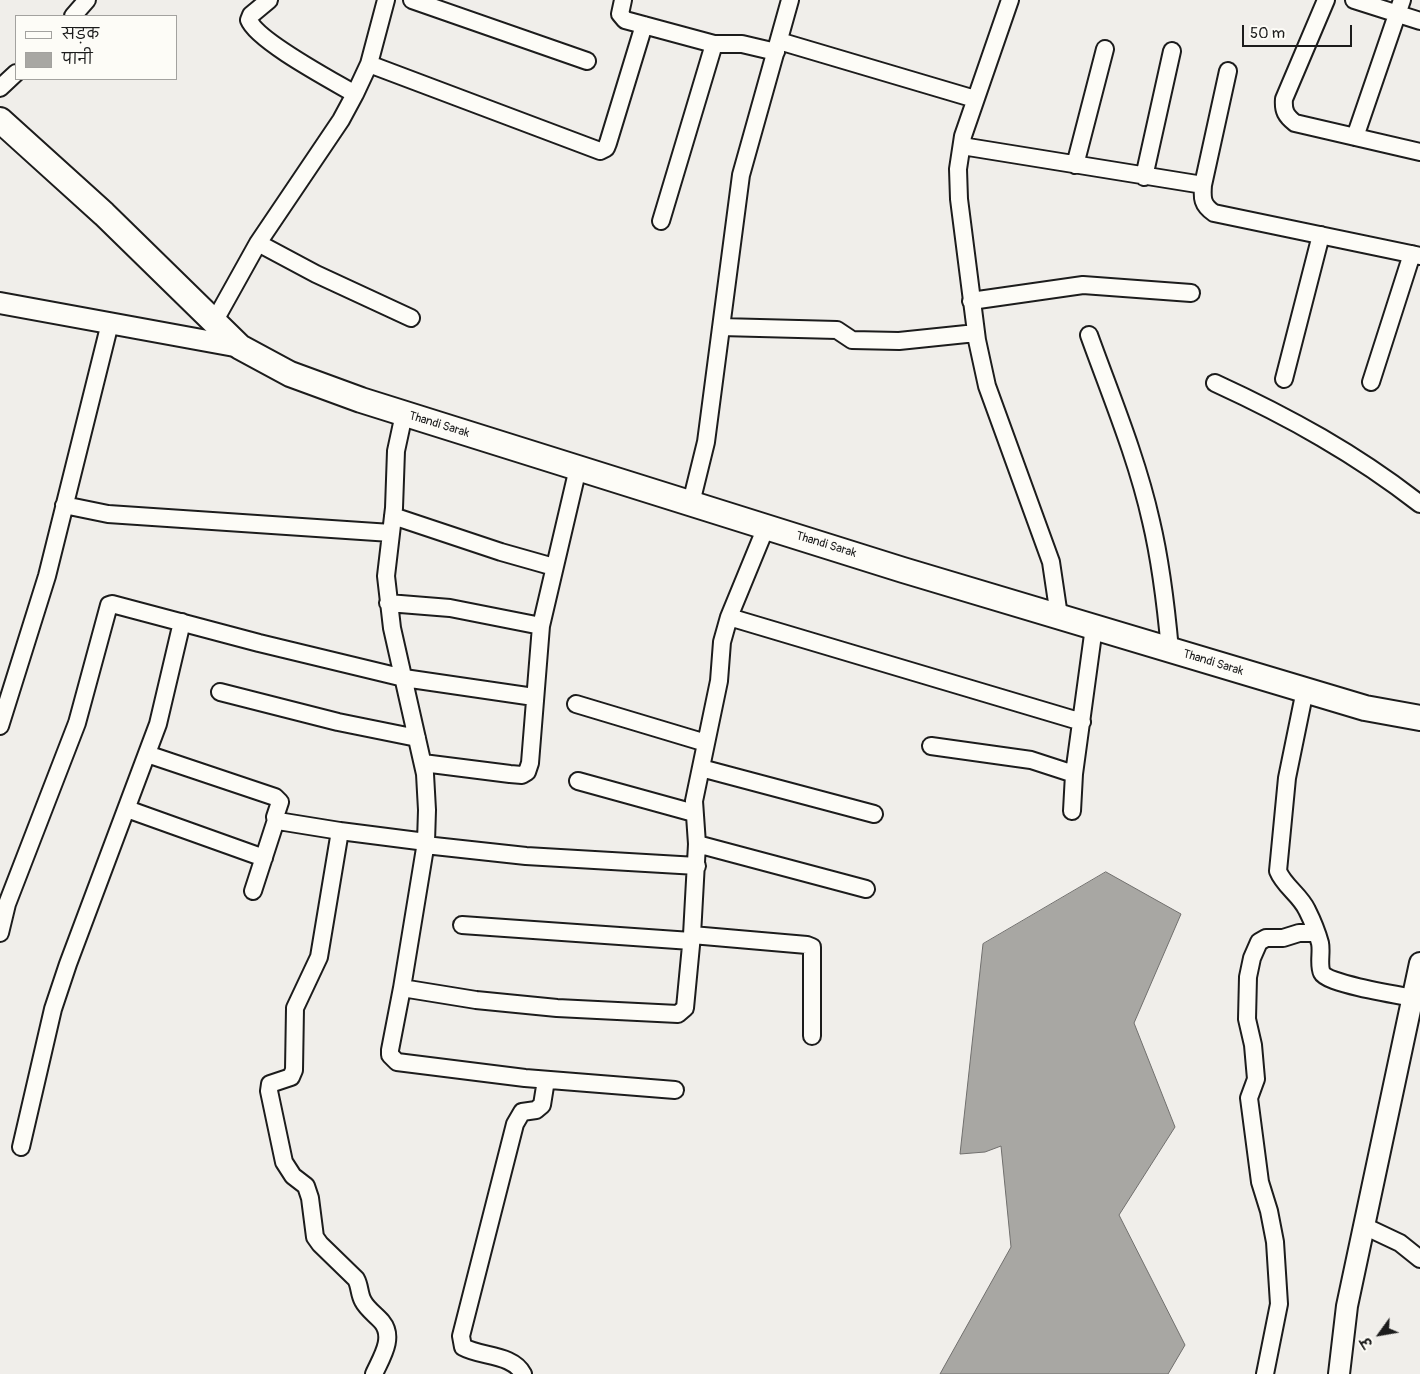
<!DOCTYPE html>
<meta charset="utf-8">
<style>
body{margin:0}
#map{position:relative;width:1420px;height:1374px;overflow:hidden;background:#f0eeea;font-family:Pangolin,"Playpen Sans Deva",sans-serif}
canvas{display:block}
.legend{position:absolute;left:15px;top:15px;width:162px;height:65px;box-sizing:border-box;background:#fdfcf7;border:1px solid #a3a29f;margin:0;padding:6px 9px;list-style:none;font-size:15px;color:#1c1c1c}
.legend li{display:flex;align-items:center;gap:10px;height:25px}
.legend b{width:25px;border:1px solid #a3a29f}
.north{position:absolute;left:1355px;top:1309px;width:50px;height:50px;-webkit-text-stroke:4px #fdfcf7;paint-order:stroke;rotate:238deg;font-size:14px;font-weight:700;line-height:20px;text-align:center;color:#1c1c1c}
.north::after{content:'';display:block;margin:auto;width:18px;height:22px;background:#1c1c1c;clip-path:polygon(50% 0,100% 100%,50% 72%,0 100%)}
.scale{position:absolute;left:1242px;top:25px;width:110px;height:22px;box-sizing:border-box;border:2px solid #1c1c1c;border-top:0;padding-left:6px;font-size:15px;line-height:18px;white-space:nowrap;color:#1c1c1c;-webkit-text-stroke:4px #fdfcf7;paint-order:stroke}
</style>
<div id="map">
<canvas width="1420" height="1374"></canvas>
<ul class="legend">
<li><b style="height:6px;background:#fdfcf7"></b>सड़क</li>
<li><b style="height:14px;background:#a8a7a3"></b>पानी</li>
</ul>
<div class="north">उ</div>
<div class="scale">50 m</div>
</div>
<script>
const ctx = document.querySelector('canvas').getContext('2d');
ctx.lineJoin = 'round';
function fillPath(path, color) { ctx.fillStyle = color; ctx.fill(path, 'evenodd'); }
function stroke(path, color, width, dash) { ctx.strokeStyle = color; ctx.lineWidth = width; ctx.lineCap = dash ? 'butt' : 'round'; ctx.setLineDash(dash || []); ctx.stroke(path); }
function write(font, color, halo, rows, align = 'center') {
  ctx.font = font + ' Pangolin,sans-serif'; ctx.lineWidth = 4; ctx.setLineDash([]); ctx.textBaseline = 'middle'; ctx.strokeStyle = halo; ctx.fillStyle = color; for (const [text, x, y, turn = 0] of rows) {
    ctx.save(); ctx.translate(x, y); ctx.rotate((+turn || 0) * Math.PI / 180); ctx.textAlign = isNaN(turn) ? turn : align; if (halo) ctx.strokeText(text, 0, 0); ctx.fillText(text, 0, 0); ctx.restore();
  }
}
const water = new Path2D(`
 M1106 872 1181 914 1134 1023 1175 1127 1119 1215 1185 1345 1168 1374H940L1011 1247 1001 1146 985 1152 960 1154 983 944Z`);
const minor = new Path2D(`
 M269 0 251 15 249 20C257 41 333 81 355 94
 M412 0 587 61
 M623 0 620 14 625 20 714 44H742L776 52
 M1010 0 963 136 958 169 959 199 977 340 987 386 1051 562 1059 616
 M1326 0 1284 99C1283 111 1286 116 1295 123L1420 152
 M1354 0 1420 21
 M73 16 87 0
 M779 41 975 99
 M369 64 600 151 606 148 608 143 644 25
 M1228 71 1203 185C1202 198 1202 205 1214 213L1420 256
 M0 88 16 73
 M1355 137 1402 0
 M962 146 1203 185
 M1075 165 1105 49
 M1144 177 1172 51
 M661 221 714 44
 M258 243 316 274 411 318
 M971 301 1083 285 1191 293
 M214 322 258 243 341 120 355 94 369 64 386 0
 M721 327 837 330 852 340 899 341 976 333
 M1089 335C1111 396 1137 458 1151 521 1161 563 1166 606 1170 650
 M1284 379 1321 235
 M1371 382 1412 254
 M1215 383C1289 417 1356 454 1420 504
 M404 414 396 451 394 508 386 576 392 628 425 774 427 810 426 842 402 988 476 1000 557 1008 678 1014 685 1008 692 935
 M691 503 706 442 741 175 790 0
 M64 505 108 514 391 533
 M393 516 501 552 554 567
 M766 527 729 617 722 642 719 681 694 801 697 844 692 935 807 945 812 947V1036
 M388 603 450 608 541 626
 M729 617 1082 722
 M1305 690 1287 778 1278 871C1284 886 1300 895 1307 910 1312 920 1317 932 1320 943 1322 952 1318 965 1322 973 1327 984 1404 996 1420 999
 M220 692 338 722 417 738
 M576 704 706 743
 M0 726 47 576 110 323
 M931 746 1031 760 1074 774
 M147 754 275 797 280 802 275 817 278 821 340 831
 M423 763 510 774 522 775 527 772 530 763 541 626 578 468
 M701 768 874 814
 M578 781 694 813
 M127 809 264 858
 M1072 811 1074 774 1094 627
 M697 844 866 889
 M425 845 526 856 697 866
 M253 891 276 820
 M462 925 691 941
 M0 933 7 904 77 723 109 605 112 604 259 643 404 678 534 697
 M402 988 390 1050V1055L397 1062 525 1078 675 1090
 M21 1147 53 1009 68 964 158 724 182 622
 M1364 1226 1400 1243 1420 1259
 M374 1374C381 1358 395 1338 382 1322 376 1315 367 1309 363 1301 359 1294 360 1286 356 1279L320 1244 315 1237 310 1198 306 1186 293 1176 284 1162 269 1091 270 1084 291 1077 294 1070 295 1008 319 957 340 831 426 842
 M523 1374C513 1354 481 1357 463 1347L461 1336 515 1124 522 1112 536 1110 542 1105 546 1080
 M1265 1374 1279 1304 1275 1242 1269 1211 1260 1182 1249 1098 1256 1079 1253 1045 1247 1019 1248 977 1252 958 1259 942 1266 938H1283L1299 933H1316`);
const tertiary = new Path2D(`
 M0 303 240 347
 M1339 1374 1347 1306 1420 963`);
const secondary = new Path2D(`
 M0 120 104 214 240 347 290 374 361 400 903 570 1365 708 1420 718`);
const streetNames = [
 ["Thandi Sarak",439,425,17],
 ["Thandi Sarak",826,545,17],
 ["Thandi Sarak",1213,663,17]
];
fillPath(water, '#a8a7a3');
stroke(water, '#706f6d', 1);
stroke(minor, '#1c1c1c', 20);
stroke(tertiary, '#1c1c1c', 24);
stroke(secondary, '#1c1c1c', 28);
stroke(minor, '#fdfcf7', 16);
stroke(tertiary, '#fdfcf7', 20);
stroke(secondary, '#fdfcf7', 24);
write('12px', '#1c1c1c', '#fdfcf7', streetNames);
</script>
